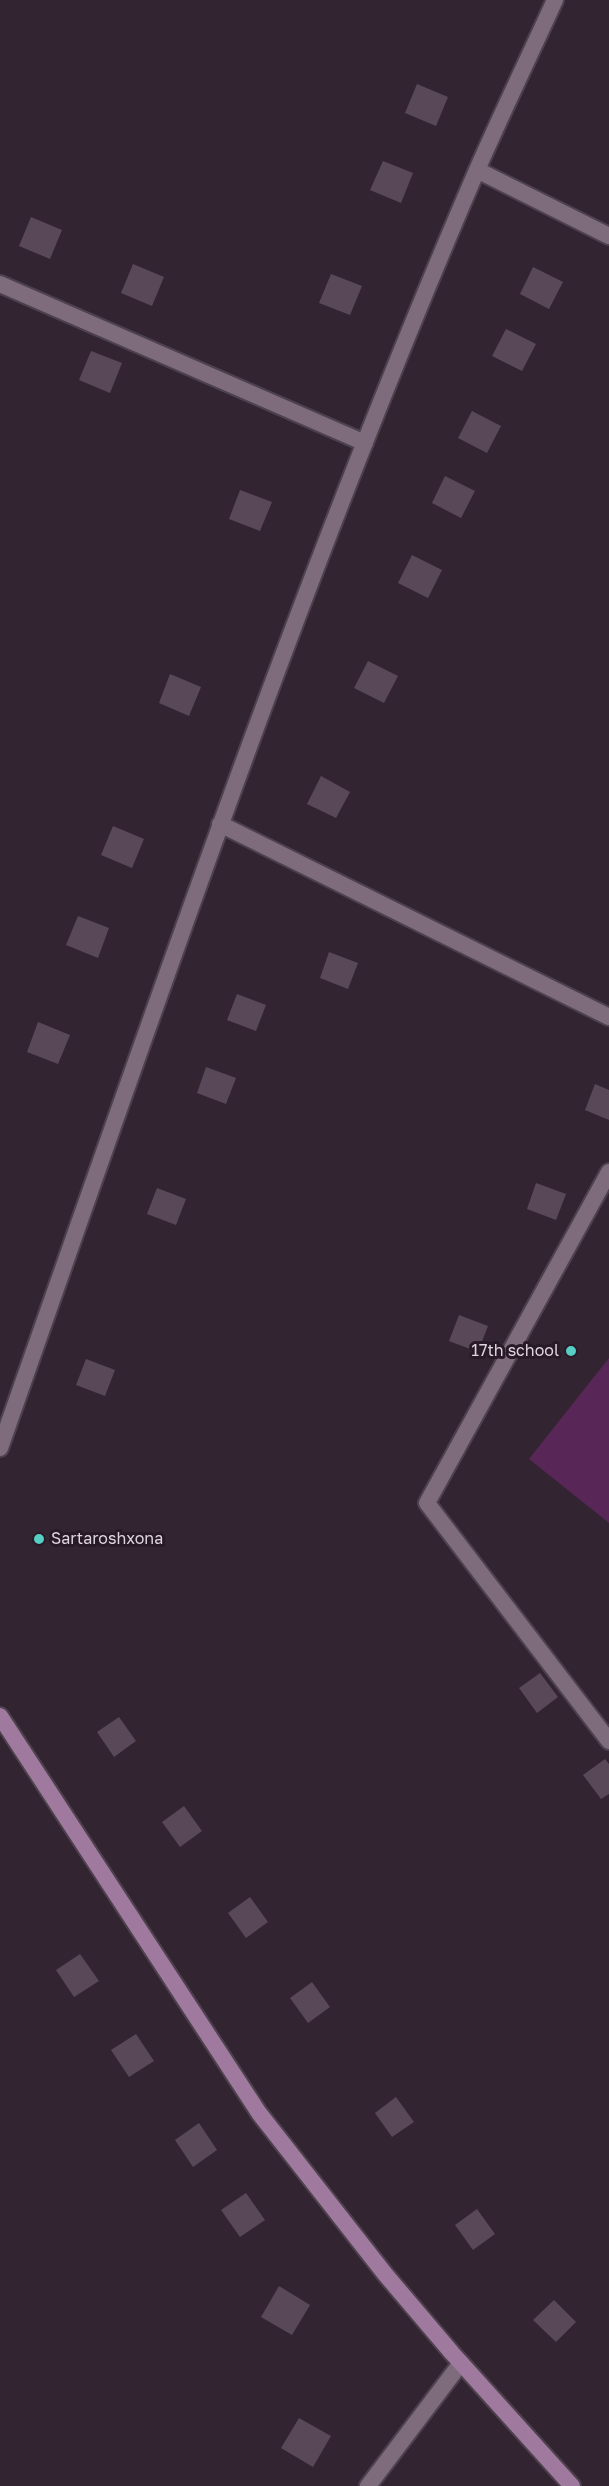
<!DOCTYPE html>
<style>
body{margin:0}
canvas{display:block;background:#332432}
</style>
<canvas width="609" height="2486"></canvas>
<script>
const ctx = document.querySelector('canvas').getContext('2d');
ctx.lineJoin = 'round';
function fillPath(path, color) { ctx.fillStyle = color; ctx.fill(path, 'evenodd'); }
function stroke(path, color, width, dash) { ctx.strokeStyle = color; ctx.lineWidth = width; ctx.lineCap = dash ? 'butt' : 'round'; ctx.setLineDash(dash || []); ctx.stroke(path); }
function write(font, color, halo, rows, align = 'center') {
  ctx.font = font + ' "Golos Text",sans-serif'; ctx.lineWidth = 6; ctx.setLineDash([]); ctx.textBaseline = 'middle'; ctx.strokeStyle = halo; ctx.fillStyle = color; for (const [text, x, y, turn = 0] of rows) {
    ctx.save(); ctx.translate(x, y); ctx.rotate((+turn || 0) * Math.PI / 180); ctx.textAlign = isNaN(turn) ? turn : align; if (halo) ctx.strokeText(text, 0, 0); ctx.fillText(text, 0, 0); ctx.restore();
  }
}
const green = new Path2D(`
 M609 1358V1523L529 1459Z`);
const building = new Path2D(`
 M417 84 448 97 436 126 405 113Z
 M383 161 413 173 401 203 370 190Z
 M31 217 62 230 50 259 19 246Z
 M133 264 164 277 152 306 121 293Z
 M533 267 563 282 549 309 520 294Z
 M331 274 362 286 350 315 319 303Z
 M506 329 536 344 522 371 492 356Z
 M91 351 122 363 110 393 79 380Z
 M472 411 501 426 487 453 458 438Z
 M445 476 475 491 461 518 432 503Z
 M240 490 272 502 260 531 229 519Z
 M412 555 442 570 428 598 398 583Z
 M368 661 398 676 384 703 354 688Z
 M170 674 201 687 189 716 159 703Z
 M321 776 350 792 336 818 307 804Z
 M113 826 144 839 132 868 101 855Z
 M78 916 109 928 98 958 66 945Z
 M329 952 358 963 348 989 320 978Z
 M237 994 266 1005 256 1031 227 1020Z
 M38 1022 70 1035 58 1064 27 1052Z
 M206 1067 236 1078 226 1104 197 1093Z
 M595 1084 609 1090V1120L585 1110Z
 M536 1183 566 1194 556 1220 527 1209Z
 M157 1188 186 1199 176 1225 147 1214Z
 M459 1315 488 1326 478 1352 449 1341Z
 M86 1359 115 1370 105 1396 76 1385Z
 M540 1673 558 1697 537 1713 519 1688Z
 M119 1717 136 1741 114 1757 97 1732Z
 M605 1759 609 1764V1794L601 1799 583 1775Z
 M184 1806 202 1831 180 1847 162 1822Z
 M250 1897 268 1922 246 1938 228 1913Z
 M80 1954 99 1981 74 1997 56 1970Z
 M312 1982 330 2007 308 2023 290 1998Z
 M136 2034 154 2061 129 2077 111 2050Z
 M396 2097 414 2122 392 2137 375 2113Z
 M199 2123 217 2150 193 2167 175 2140Z
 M246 2193 265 2220 240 2237 221 2210Z
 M477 2209 495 2234 473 2250 455 2225Z
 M279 2286 310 2305 292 2335 261 2317Z
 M554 2300 576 2322 556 2342 533 2320Z
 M299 2418 331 2436 313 2467 281 2448Z`);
const minor = new Path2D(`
 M477 170 609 236
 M0 284 365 443
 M220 824 609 1017
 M609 1172 427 1503 609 1741
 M0 1448C151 1020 297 588 477 170 502 113 529 57 555 0
 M368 2486 461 2363`);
const primary = new Path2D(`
 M0 1716 259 2113 385 2274 452 2353 572 2486`);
const markers = [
 [571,1351,6,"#56cec3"],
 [39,1539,6,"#56cec3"]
];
const poiNames = [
 ["17th school",559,1351],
 ["Sartaroshxona",51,1539,"left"]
];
fillPath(green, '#582757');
fillPath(building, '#594858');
stroke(minor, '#4d414d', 20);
stroke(primary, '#4d414d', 20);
stroke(minor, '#7e6c7c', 16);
stroke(primary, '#a07a9e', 16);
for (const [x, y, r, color] of markers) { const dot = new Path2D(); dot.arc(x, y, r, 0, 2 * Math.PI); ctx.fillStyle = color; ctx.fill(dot); stroke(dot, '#291a28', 2); }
write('16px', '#dfd5de', '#291a28', poiNames, 'right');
</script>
